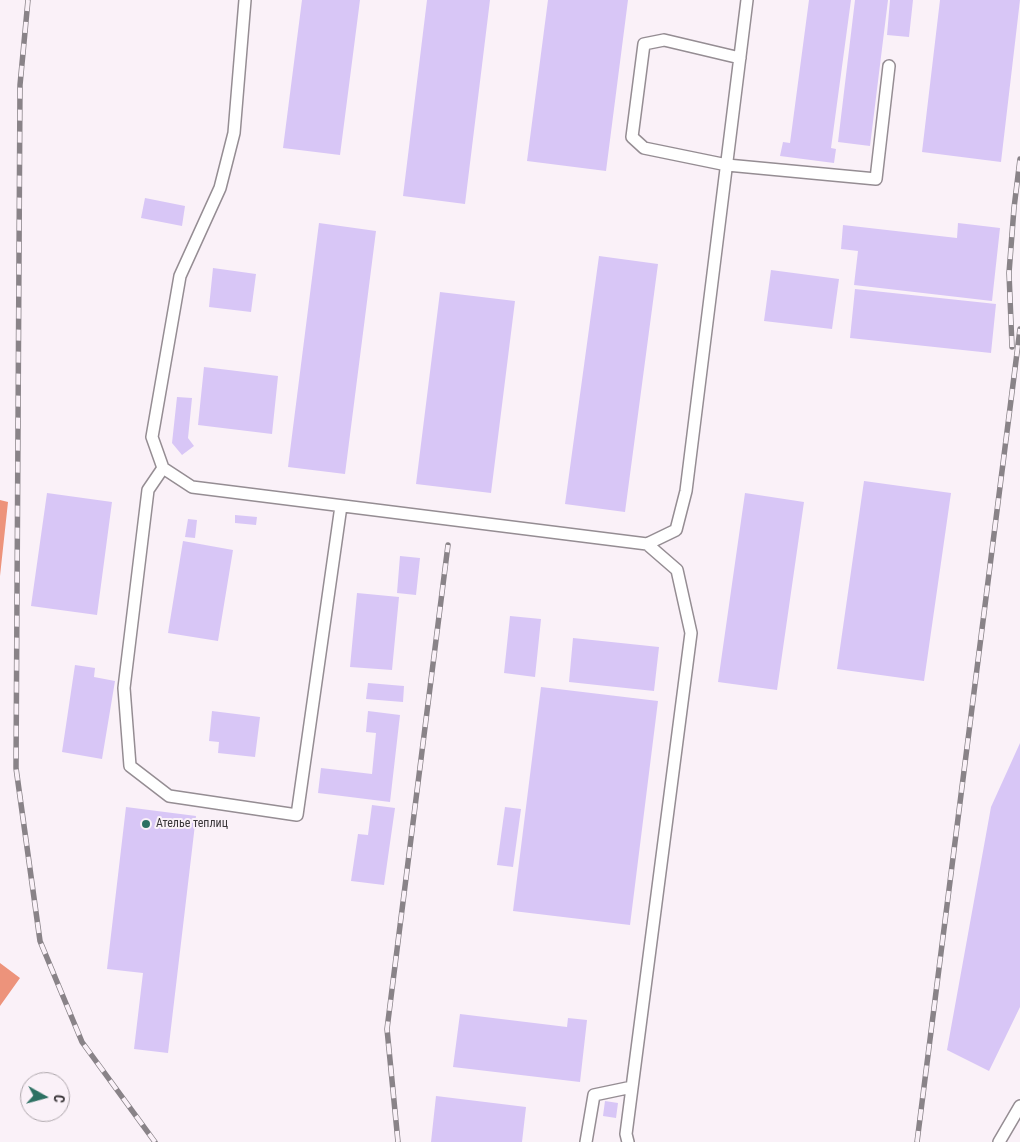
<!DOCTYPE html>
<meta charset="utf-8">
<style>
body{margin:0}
#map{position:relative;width:1020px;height:1142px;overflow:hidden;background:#faf1f8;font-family:"Roboto Condensed",sans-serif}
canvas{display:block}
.north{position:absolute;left:20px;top:1072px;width:50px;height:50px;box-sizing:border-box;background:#faf1f8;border:1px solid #ada6ab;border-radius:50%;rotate:97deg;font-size:14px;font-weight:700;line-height:20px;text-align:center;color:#393538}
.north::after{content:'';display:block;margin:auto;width:18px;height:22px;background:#2d7163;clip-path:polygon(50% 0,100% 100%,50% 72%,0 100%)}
</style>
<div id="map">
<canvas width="1020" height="1142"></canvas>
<div class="north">С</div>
</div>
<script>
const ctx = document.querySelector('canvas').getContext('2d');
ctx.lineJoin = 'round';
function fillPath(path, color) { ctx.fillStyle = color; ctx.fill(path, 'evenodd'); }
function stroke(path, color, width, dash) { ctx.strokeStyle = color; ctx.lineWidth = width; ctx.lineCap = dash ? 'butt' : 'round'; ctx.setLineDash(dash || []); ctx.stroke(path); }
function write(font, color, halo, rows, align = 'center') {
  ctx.font = font + ' "Roboto Condensed",sans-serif'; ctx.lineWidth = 4; ctx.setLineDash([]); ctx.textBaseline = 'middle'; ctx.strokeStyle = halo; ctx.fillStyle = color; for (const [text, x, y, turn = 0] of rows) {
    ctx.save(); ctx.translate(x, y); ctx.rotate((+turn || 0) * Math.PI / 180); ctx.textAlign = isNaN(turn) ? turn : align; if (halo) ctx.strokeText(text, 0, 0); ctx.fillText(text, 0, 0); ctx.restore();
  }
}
const forest = new Path2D(`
 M0 500 8 502 0 576Z
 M0 963 20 978 0 1006Z`);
const building = new Path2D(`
 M302 0H360L340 155 283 148Z
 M427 0H490L465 204 403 196Z
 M548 0H628L606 171 527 161Z
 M809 0H851L831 148 836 149 834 163 780 156 783 142 790 143Z
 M855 0H888L870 146 838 142Z
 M890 0H913L909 37 887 35Z
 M940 0H1020L1001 162 922 152Z
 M145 198 185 206 182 226 141 218Z
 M319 223 376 231 345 474 288 467Z
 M958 223 1000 228 992 301 854 285 858 251 841 249 843 225 957 238Z
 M599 256 658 264 625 512 565 504Z
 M213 268 256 274 251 312 209 307Z
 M771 270 839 279 832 329 764 321Z
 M855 289 996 304 991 353 850 338Z
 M440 292 515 301 491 493 416 484Z
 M204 367 278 376 272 434 198 425Z
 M177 397 192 398 188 438 194 446 182 455 172 443Z
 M864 481 951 493 924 681 837 669Z
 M47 493 112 502 97 615 31 606Z
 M745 493 804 502 777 690 718 682Z
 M235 515 257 517 256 525 235 523Z
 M188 519 197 520 195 538 185 537Z
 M183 541 233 550 218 641 168 633Z
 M400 556 420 558 416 595 397 593Z
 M357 593 399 597 392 670 350 667Z
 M510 616 541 619 535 677 504 673Z
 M573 638 659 647 654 691 569 682Z
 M75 665 95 668 94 677 115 681 102 759 62 752Z
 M368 683 404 686 403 702 366 699Z
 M541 687 658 701 630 925 513 911Z
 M212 711 260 717 255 757 218 753 219 742 209 741Z
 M368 711 400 715 390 802 318 793 321 768 372 774 376 733 366 732Z
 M1020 743V1007L989 1071 947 1050 991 807Z
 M372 805 395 808 384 885 351 881 358 834 368 835Z
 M126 807 196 816 168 1053 134 1049 143 973 107 969Z
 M505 807 521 809 513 867 497 865Z
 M460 1014 567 1027 568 1018 587 1020 580 1082 453 1067Z
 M436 1096 526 1107 522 1142H431Z
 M605 1101 618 1103 616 1118 603 1116Z`);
const lane = new Path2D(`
 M245 0 234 133 220 188 180 276 152 437 163 468 192 487 647 544 677 570 691 633 626 1134 628 1142
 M740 58 664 40 644 44 632 137 644 148 727 165 876 179 889 66
 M163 468 148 490 124 688 130 766 169 796 297 815 341 506
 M647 544 676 530 686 491 747 0
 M586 1142 594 1095 632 1087
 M999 1142 1020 1106`);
const rail = new Path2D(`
 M28 0 20 85 16 768 40 941 82 1042 155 1142
 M1012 347 1009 273 1014 208 1020 159
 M398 1142 387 1029 448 545
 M917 1142 1020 329`);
const markers = [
 [146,824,5,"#2d7163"]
];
const poiNames = [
 ["Ателье теплиц",156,824]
];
fillPath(forest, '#ed937b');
fillPath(building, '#d8c6f6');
stroke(lane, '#958d93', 14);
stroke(lane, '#fff', 11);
stroke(rail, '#898388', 5.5);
stroke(rail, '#faf1f8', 4, [11]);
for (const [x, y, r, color] of markers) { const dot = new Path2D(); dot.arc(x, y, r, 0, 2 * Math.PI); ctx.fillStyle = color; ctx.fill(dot); stroke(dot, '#faf1f8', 2); }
write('12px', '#393538', '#faf1f8', poiNames, 'left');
</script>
